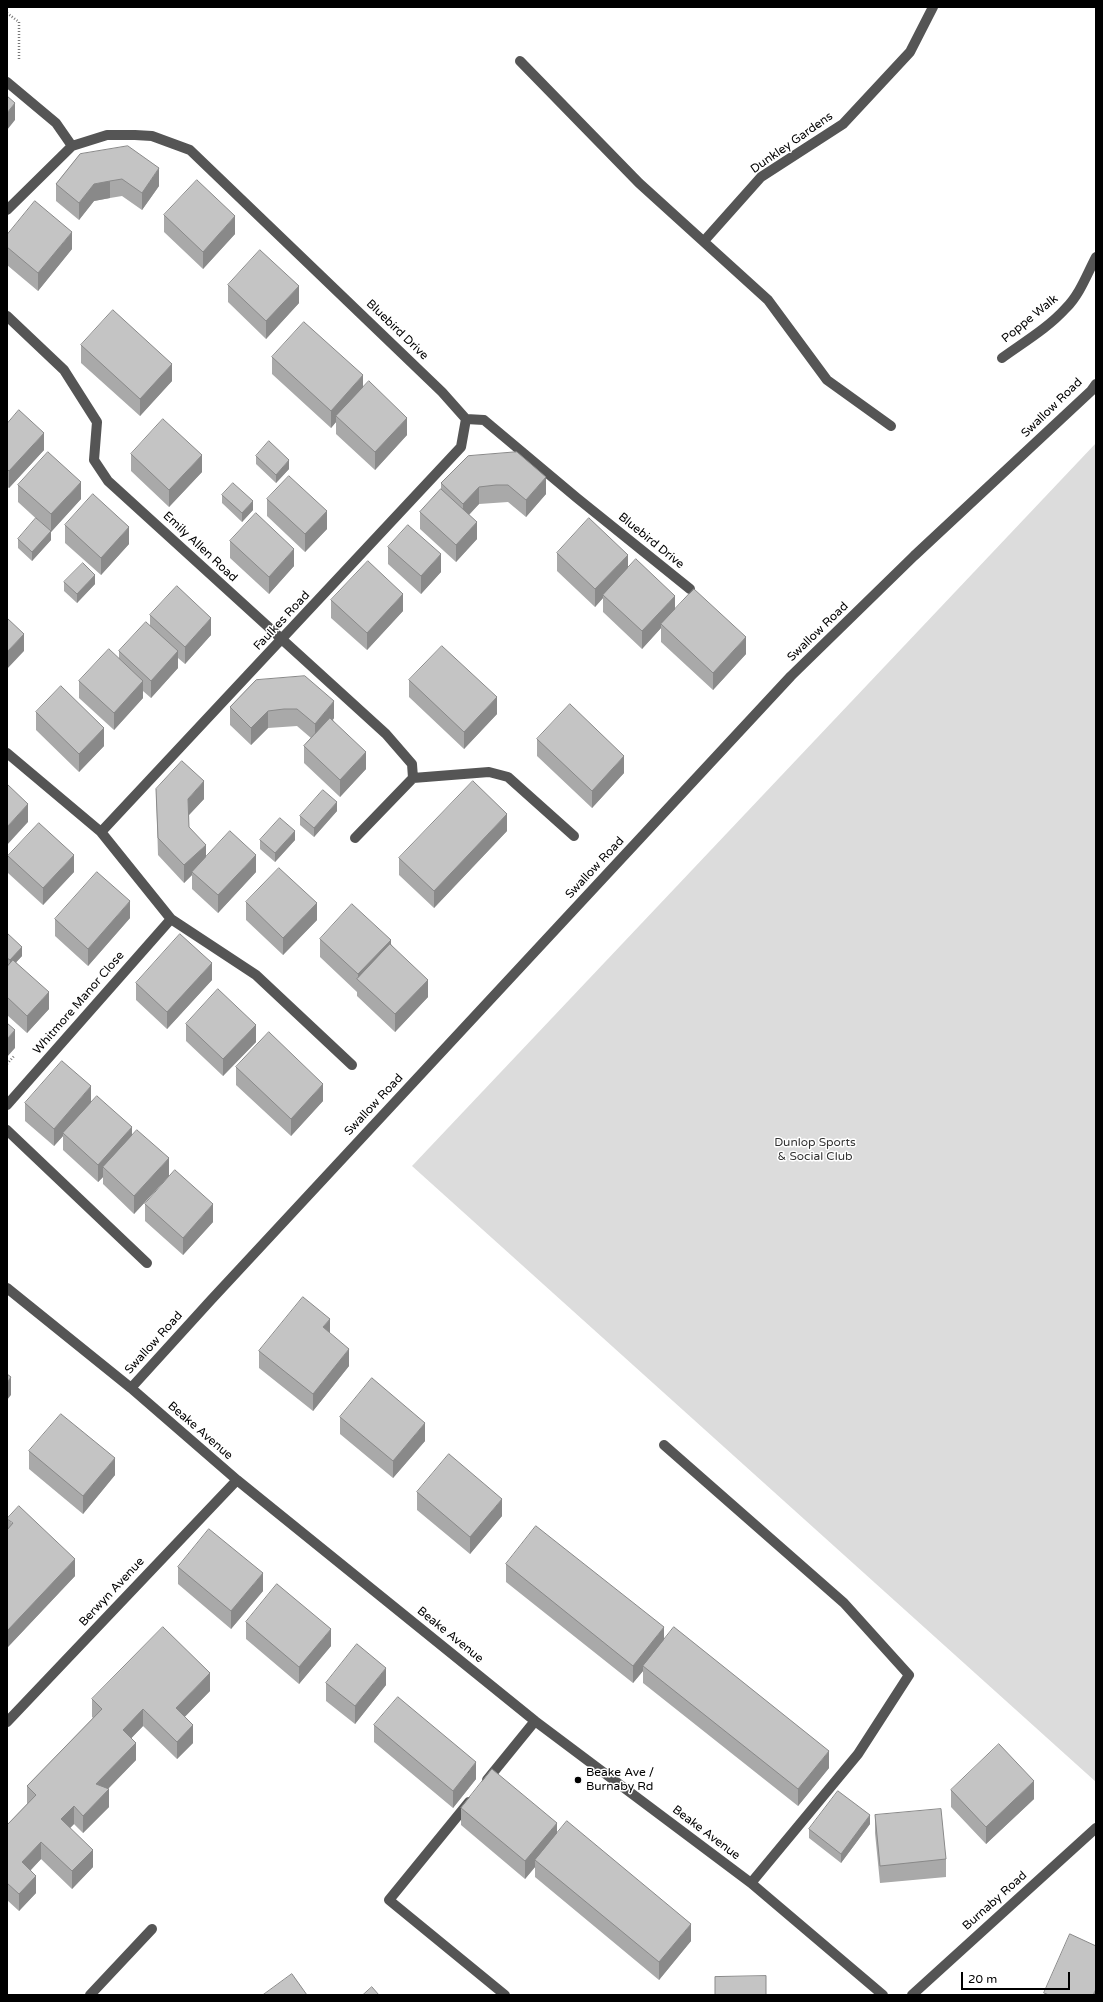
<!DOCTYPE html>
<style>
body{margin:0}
#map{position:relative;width:1103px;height:2002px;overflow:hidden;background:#fff;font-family:"Varela Round",sans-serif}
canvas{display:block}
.frame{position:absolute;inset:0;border:8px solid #000;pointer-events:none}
.scale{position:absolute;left:961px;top:1972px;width:109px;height:18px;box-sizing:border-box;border:2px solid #000;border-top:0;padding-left:5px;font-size:12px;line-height:14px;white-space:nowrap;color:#000;-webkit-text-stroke:3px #fff;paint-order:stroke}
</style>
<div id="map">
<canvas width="1103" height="2002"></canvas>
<div class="frame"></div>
<div class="scale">20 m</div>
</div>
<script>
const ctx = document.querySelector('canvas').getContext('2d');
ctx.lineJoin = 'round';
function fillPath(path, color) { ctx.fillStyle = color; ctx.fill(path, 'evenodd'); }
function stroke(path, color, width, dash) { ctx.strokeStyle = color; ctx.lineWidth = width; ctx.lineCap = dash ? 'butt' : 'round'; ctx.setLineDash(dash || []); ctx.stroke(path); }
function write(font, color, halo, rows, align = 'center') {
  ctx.font = font + ' "Varela Round",sans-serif'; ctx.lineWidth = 3; ctx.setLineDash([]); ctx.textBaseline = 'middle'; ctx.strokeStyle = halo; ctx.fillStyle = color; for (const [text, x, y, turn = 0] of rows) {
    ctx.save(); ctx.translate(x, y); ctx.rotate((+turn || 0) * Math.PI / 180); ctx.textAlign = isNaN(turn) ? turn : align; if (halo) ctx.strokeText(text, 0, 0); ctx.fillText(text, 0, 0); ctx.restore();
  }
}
const green = new Path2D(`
 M1096 443V1782L412 1166Z`);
const path = new Path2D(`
 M7 13 19 22V61
 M7 1064 15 1055`);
const minor = new Path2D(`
 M520 61 639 183 768 300 827 380 891 426
 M7 82 56 123 72 146
 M7 210 72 146 107 135H135L152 136 190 150 442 392 466 419 484 420 577 498 690 589
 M704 241 761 177 843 124 910 52 933 7
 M7 316 64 370 97 422 94 460 108 481 386 734 412 764 413 778
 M1002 358C1024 342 1048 328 1066 308 1080 294 1087 274 1096 257
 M7 753 101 832 171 919 256 975 352 1065
 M101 832 461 447 466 419
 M355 838 413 778 489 772 508 777 574 836
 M7 1105 171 919
 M7 1130 147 1263
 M7 1288 131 1388 237 1480 535 1721 751 1883 883 1995
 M131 1388 211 1300 791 676 914 556 1091 391 1096 384
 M664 1445 844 1603 909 1675 858 1754 751 1883
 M7 1722 237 1480
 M487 1780 535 1721
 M469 1802 389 1900 505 1995
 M90 1995 152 1929
 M912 1995 1096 1828`);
const wall = new Path2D(`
 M80 154 159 186 142 210 122 196 110 198 94 201 79 220 56 201V184Z
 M164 215 235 234 203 269 164 232Z
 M7 235 72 249 38 291 7 265Z
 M228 285 299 303 266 339 228 302Z
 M81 345 172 381 140 416 81 363Z
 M272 357 363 388 407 435 375 470 336 434V422L331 428 272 374Z
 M7 424 44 450 9 488 7 487Z
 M131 454 202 472 169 507 131 471Z
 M256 456 289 469 276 483 256 464Z
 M468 456 546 494 526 517 508 502 479 504 469 515 477 539 456 562 420 529V512L441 489V483Z
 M18 485 81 499 51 532V540L32 561 18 548V539L42 524 18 502Z
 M222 495 253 510 242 522 222 503Z
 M267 499 327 529 305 552 267 516Z
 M65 525 129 544 101 575 65 543Z
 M230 541 294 566 269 594 230 558Z
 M388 547 441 572 421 594 388 564Z
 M557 553 628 568 675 609 746 654 713 690 661 642V628L642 649 603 612V598L595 607 557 571Z
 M64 582 95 584 77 603 64 591Z
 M331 600 403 611 367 650 331 618Z
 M150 615 211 635 185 664 178 658V668L151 698 143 691V698L114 730 79 698V681L119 658V651L150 625Z
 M256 680 334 718 333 720 366 769 340 797 304 763V746L311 738 297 726 268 728 251 745 230 725V707Z
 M409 680 497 714 464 749 409 697Z
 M36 712 104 746 79 772 36 730Z
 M537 739 624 773 592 808 537 756Z
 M156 789 204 799 189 815V827L206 857 256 872 218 913 192 889V875L184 883 158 855Z
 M337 811 314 837 300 825V816Z
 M507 831 434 908 399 875V858Z
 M260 840H295L275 862 260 849Z
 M8 856 74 872 43 905 8 873Z
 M246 902 317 920 283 955 246 920Z
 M130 918 88 966 55 936V919Z
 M7 933 22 956 16 962 49 1009 27 1033 7 1015Z
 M320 939 391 944 428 997 395 1032 357 996V992L320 957Z
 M212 980 167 1029 136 1000V983Z
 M186 1024 256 1042 223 1076 186 1041Z
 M236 1067 323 1101 291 1136 236 1085Z
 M25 1103H91L132 1135 169 1176 134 1214 103 1184V1177L98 1182 63 1150V1136L54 1146 25 1121Z
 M145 1204 213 1222 183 1255 145 1221Z
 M330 1334 349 1366 313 1411 259 1368V1351Z
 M340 1417 425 1441 393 1478 340 1434Z
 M29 1451 115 1475 83 1514 29 1469Z
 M417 1492 502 1516 470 1554 417 1510Z
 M7 1519 75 1576 7 1648Z
 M506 1564 664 1640 829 1768 798 1806 643 1683V1671L633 1683 506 1582Z
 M178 1567 263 1591 231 1629 178 1584Z
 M246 1622 331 1646 299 1684 246 1639Z
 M326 1683 386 1685 355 1724 326 1701Z
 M210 1691 184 1717 193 1743 177 1759 143 1726 131 1738 136 1760 108 1789 109 1807 83 1833 74 1824 70 1828 93 1867 72 1889 41 1859 31 1870 36 1893 19 1911 7 1900V1825L27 1804V1786L93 1718 92 1717V1699Z
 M374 1725 476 1779 453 1808 374 1742Z
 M951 1790 1034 1799 986 1844 951 1807Z
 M461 1808 557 1833 691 1941 659 1980 535 1877V1867L525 1879 461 1825Z
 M875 1815 946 1859V1877L880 1883 875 1833Z
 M870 1824 841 1863 809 1838V1829Z`);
const shadedWall = new Path2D(`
 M15 103V120L7 130V113Z
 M159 168V186L142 210V193Z
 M110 181V198L94 201 79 220V203L94 184Z
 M235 216V234L203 269V252Z
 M72 232V249L38 291V273Z
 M299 286V303L266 339V321Z
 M172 364V381L140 416V399Z
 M363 375V393L336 416V422L331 428V411Z
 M407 418V435L375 470V452Z
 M44 433V450L9 488V471Z
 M202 455V472L169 507V490Z
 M289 460V469L276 483V475Z
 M546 477V494L526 517V500Z
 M81 482V499L51 532V514Z
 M479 487V504L463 521V504Z
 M253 501V510L242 522V513Z
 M327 511V529L305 552V534Z
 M477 522V539L456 562V545Z
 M129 527V544L101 575V558Z
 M51 531V540L32 561V552Z
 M294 549V566L269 594V577Z
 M441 554V572L421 594V576Z
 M628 555V572L603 595V598L595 607V589Z
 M95 575V584L77 603V594Z
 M403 594V611L367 650V633Z
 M675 596V613L661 624V628L642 649V631Z
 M211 618V635L185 664V647Z
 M24 634V651L7 669V652Z
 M746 637V654L713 690V673Z
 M178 651V668L151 698V681Z
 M143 681V698L114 730V713Z
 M497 697V714L464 749V732Z
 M334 701V718L315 741V724Z
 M268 711V728L251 745V728Z
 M104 728V746L79 772V754Z
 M366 752V769L340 797V780Z
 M624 756V773L592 808V791Z
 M204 781V799L188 816V799Z
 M337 802V811L314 837V828Z
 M28 804V822L7 845V827Z
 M507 814V831L434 908V891Z
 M295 831V840L275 862V853Z
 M206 845V862L192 872V875L184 883V865Z
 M74 855V872L43 905V888Z
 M256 855V872L218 913V895Z
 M130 901V918L88 966V949Z
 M317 903V920L283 955V938Z
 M391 940V957L358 979V974Z
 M22 947V956L10 969V960Z
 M212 963V980L167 1029V1012Z
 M428 980V997L395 1032V1014Z
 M49 992V1009L27 1033V1016Z
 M256 1025V1042L223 1076V1059Z
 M15 1030V1048L7 1057V1039Z
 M323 1084V1101L291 1136V1119Z
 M91 1086V1104L63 1133V1136L54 1146V1129Z
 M132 1127V1145L103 1167V1177L98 1182V1165Z
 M169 1158V1176L134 1214V1196Z
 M213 1204V1222L183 1255V1238Z
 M330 1319V1336L323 1327Z
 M349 1349V1366L313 1411V1394Z
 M11 1377V1395L7 1400V1383Z
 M425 1423V1441L393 1478V1461Z
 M115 1458V1475L83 1514V1496Z
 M502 1499V1516L470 1554V1537Z
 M75 1559V1576L7 1648V1631Z
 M263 1573V1591L231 1629V1611Z
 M664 1627V1645L643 1666V1671L633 1683V1666Z
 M331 1629V1646L299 1684V1667Z
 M386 1668V1685L355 1724V1706Z
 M210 1673V1691L176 1726V1708Z
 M143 1709V1726L123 1747V1730Z
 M193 1725V1743L177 1759V1742Z
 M136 1743V1760L96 1801V1784Z
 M829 1751V1768L798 1806V1789Z
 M476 1762V1779L453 1808V1791Z
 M1034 1781V1799L986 1844V1827Z
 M109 1789V1807L83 1833V1816Z
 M74 1806V1824L61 1837V1819Z
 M870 1815V1824L841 1863V1854Z
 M557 1823V1840L535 1860V1867L525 1879V1861Z
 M41 1842V1859L22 1879V1862Z
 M93 1850V1867L72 1889V1871Z
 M36 1876V1893L19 1911V1894Z
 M691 1924V1941L659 1980V1962Z
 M1096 1989V1995H1093Z`);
const building = new Path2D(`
 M7 96 15 103 7 113Z
 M128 146 159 168 142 193 122 179 110 181 94 184 79 203 56 184 80 154Z
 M197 180 235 216 203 252 164 215Z
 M35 201 72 232 38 273 7 247V235Z
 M260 250 299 286 266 321 228 285Z
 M113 310 172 364 140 399 81 345Z
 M304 322 363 375 331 411 272 357Z
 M369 381 407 418 375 452 336 416Z
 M19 410 44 433 9 471 7 469V424Z
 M163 419 202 455 169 490 131 454Z
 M269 441 289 460 276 475 256 456Z
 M48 452 81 482 51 514 18 485Z
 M517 452 546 477 526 500 508 485H496L479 487 463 504 441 483 468 456Z
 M289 476 327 511 305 534 267 499Z
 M233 483 253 501 242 513 222 495Z
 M441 489 477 522 456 545 420 512Z
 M93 494 129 527 101 558 65 525Z
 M256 513 294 549 269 577 230 541Z
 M36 518 51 531 32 552 18 539Z
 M589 518 628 555 595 589 557 553Z
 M408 525 441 554 421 576 388 547Z
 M636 559 675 596 642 631 603 595Z
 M368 561 403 594 367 633 331 600Z
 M83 563 95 575 77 594 64 582Z
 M177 586 211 618 185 647 150 615Z
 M694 589 746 637 713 673 661 624Z
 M7 618 24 634 7 652Z
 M146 622 178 651 151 681 119 651Z
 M442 646 497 697 464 732 409 680Z
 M109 649 143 681 114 713 79 681Z
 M305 676 334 701 315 724 297 709H284L268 711 251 728 230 707 256 680Z
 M61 686 104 728 79 754 36 712Z
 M570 704 624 756 592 791 537 739Z
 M330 718 366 752 340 780 304 746Z
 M182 761 204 781 188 799 189 827 206 845 184 865 158 838 156 789Z
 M473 781 507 814 434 891 399 858Z
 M7 784 28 804 7 827Z
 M323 790 337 802 314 828 300 816Z
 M280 818 295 831 275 853 260 840Z
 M39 823 74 855 43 888 8 856Z
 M230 831 256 855 218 895 192 872Z
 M279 868 317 903 283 938 246 902Z
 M97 872 130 901 88 949 55 919Z
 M352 904 391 940 358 974 320 939Z
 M7 933 22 947 10 960 7 958Z
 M180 934 212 963 167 1012 136 983Z
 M390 944 428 980 395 1014 357 979Z
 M13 960 49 992 27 1016 7 997V967Z
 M218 989 256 1025 223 1059 186 1024Z
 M7 1023 15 1030 7 1039Z
 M269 1032 323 1084 291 1119 236 1067Z
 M62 1061 91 1086 54 1129 25 1103Z
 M97 1096 132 1127 98 1165 63 1133Z
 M137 1130 169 1158 134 1196 103 1167Z
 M175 1170 213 1204 183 1238 145 1204Z
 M303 1297 330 1319 323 1327 349 1349 313 1394 259 1351Z
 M7 1374 11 1377 7 1383Z
 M372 1378 425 1423 393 1461 340 1417Z
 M61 1414 115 1458 83 1496 29 1451Z
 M449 1454 502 1499 470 1537 417 1492Z
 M19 1506 75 1559 7 1631V1530L13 1523 7 1519Z
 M536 1526 664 1627 633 1666 506 1564Z
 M209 1529 263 1573 231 1611 178 1567Z
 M277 1584 331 1629 299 1667 246 1622Z
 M163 1627 210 1673 176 1708 193 1725 177 1742 143 1709 123 1730 136 1743 96 1784 109 1789 83 1816 74 1806 61 1819 93 1850 72 1871 41 1842 22 1862 36 1876 19 1894 7 1883V1825L36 1795 27 1786 102 1709 92 1699Z
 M674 1627 829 1751 798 1789 643 1666Z
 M357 1644 386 1668 355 1706 326 1683Z
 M398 1697 476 1762 453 1791 374 1725Z
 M999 1744 1034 1781 986 1827 951 1790Z
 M492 1769 557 1823 525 1861 461 1808Z
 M838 1791 870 1815 841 1854 809 1829Z
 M941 1809 946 1859 880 1866 875 1815Z
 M567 1821 691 1924 659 1962 535 1860Z
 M1070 1934 1096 1946V1989L1093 1995H1049L1044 1993Z
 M292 1974 307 1995H263Z
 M766 1976V1995H715V1977Z
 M372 1987 379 1995H363Z`);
const markers = [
 [578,1780,4,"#000"]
];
const streetNames = [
 ["Dunkley Gardens",792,143,-35],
 ["Poppe Walk",1030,319,-39],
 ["Bluebird Drive",397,330,44],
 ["Swallow Road",1052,408,-44],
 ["Bluebird Drive",651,541,39],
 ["Emily Allen Road",200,547,43],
 ["Faulkes Road",282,621,-47],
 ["Swallow Road",818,632,-44],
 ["Swallow Road",595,868,-47],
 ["Whitmore Manor Close",79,1003,-49],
 ["Swallow Road",374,1105,-47],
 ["Swallow Road",154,1343,-48],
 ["Beake Avenue",200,1431,41],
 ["Berwyn Avenue",112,1592,-47],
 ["Beake Avenue",450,1635,39],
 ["Beake Avenue",706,1833,37],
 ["Burnaby Road",995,1901,-42]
];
const parkNames = [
 ["Dunlop Sports",815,1143],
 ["& Social Club",815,1157]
];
const poiNames = [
 ["Beake Ave /",586,1773],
 ["Burnaby Rd",586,1787]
];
fillPath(green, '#dcdcdc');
stroke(path, '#777', 2.5, [1, 2]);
stroke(minor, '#555', 10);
fillPath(wall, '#a9a9a9');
fillPath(shadedWall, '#898989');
fillPath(building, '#c4c4c4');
stroke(building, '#898989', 1);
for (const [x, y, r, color] of markers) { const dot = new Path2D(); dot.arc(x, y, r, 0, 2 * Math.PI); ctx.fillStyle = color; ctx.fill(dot); stroke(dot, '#fff', 1.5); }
write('12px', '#000', '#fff', streetNames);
write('12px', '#333', '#fff', parkNames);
write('12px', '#000', '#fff', poiNames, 'left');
</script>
